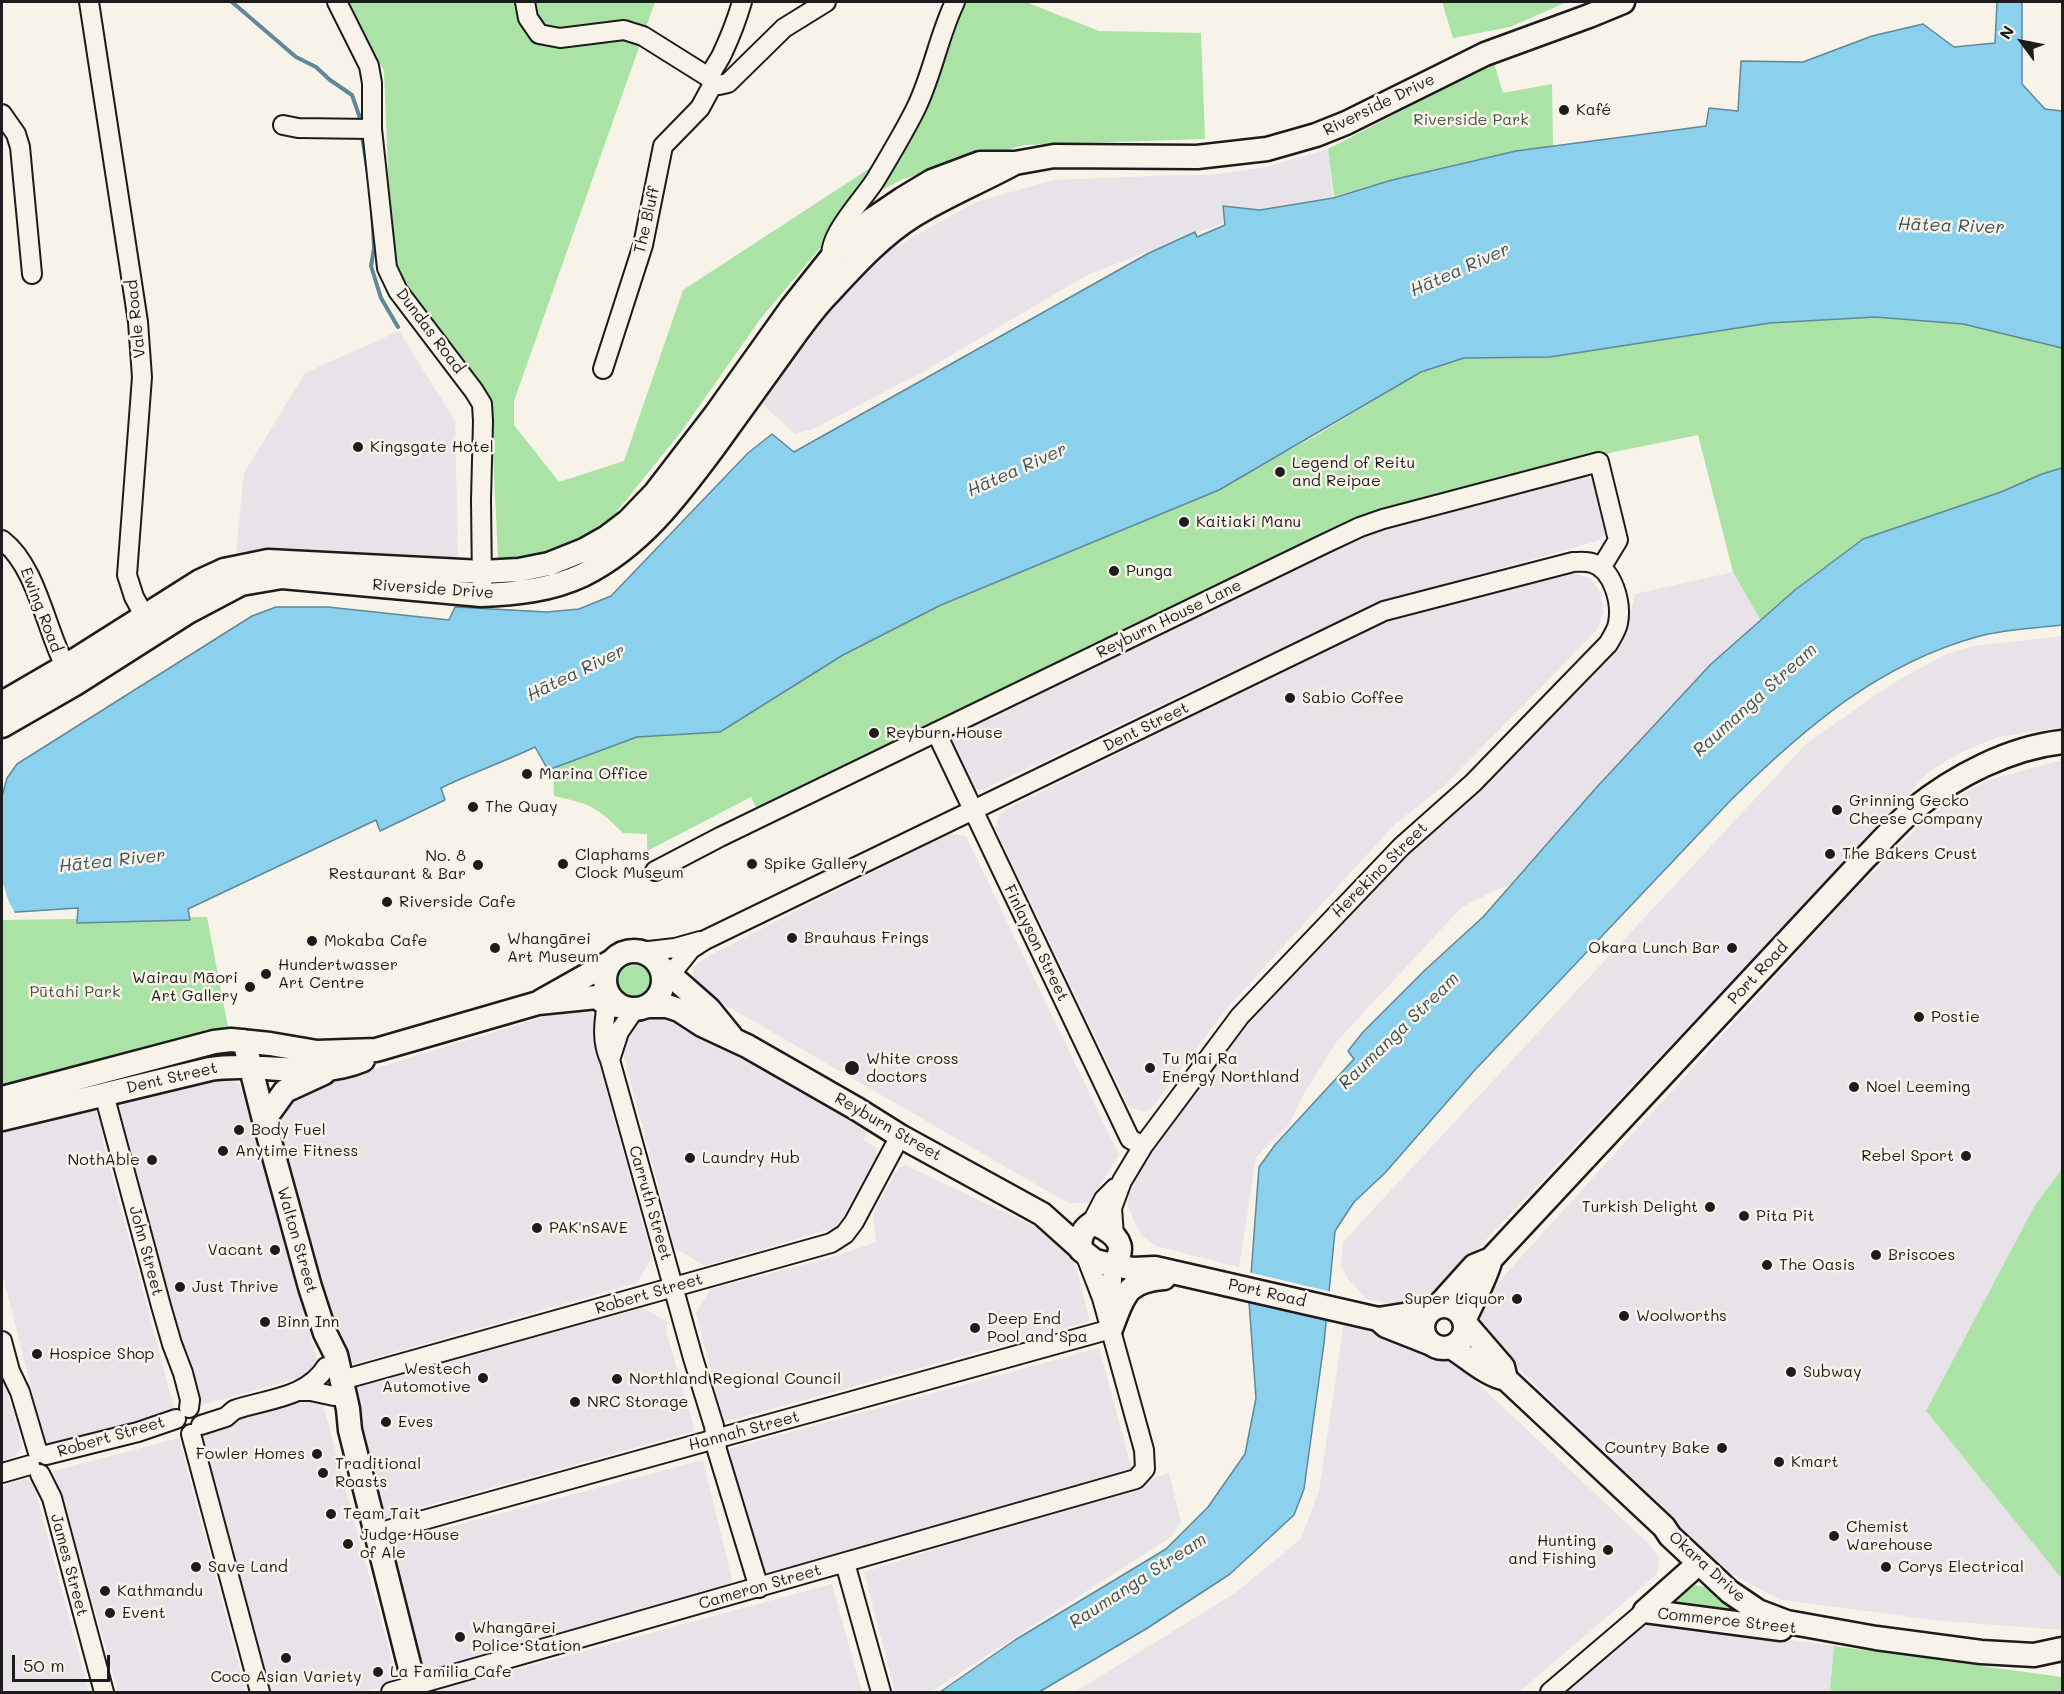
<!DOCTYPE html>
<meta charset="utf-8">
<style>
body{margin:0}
#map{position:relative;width:2064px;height:1694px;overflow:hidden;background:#f7f3e8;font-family:Mali,sans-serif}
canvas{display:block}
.frame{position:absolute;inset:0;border:3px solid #1c1c1c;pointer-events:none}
.north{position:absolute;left:1992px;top:12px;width:60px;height:60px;-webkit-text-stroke:4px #f7f3e8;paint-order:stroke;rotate:302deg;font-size:16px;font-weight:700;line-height:24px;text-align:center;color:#1c1c1c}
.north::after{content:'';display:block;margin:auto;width:21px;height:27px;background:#1c1c1c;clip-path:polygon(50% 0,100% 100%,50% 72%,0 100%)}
.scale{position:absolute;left:12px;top:1655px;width:98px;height:27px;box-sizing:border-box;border:3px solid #1c1c1c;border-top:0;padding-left:8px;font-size:18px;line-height:21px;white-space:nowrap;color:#1c1c1c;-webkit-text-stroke:4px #f7f3e8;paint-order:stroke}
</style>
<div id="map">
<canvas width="2064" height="1694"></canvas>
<div class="frame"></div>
<div class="north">N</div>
<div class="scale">50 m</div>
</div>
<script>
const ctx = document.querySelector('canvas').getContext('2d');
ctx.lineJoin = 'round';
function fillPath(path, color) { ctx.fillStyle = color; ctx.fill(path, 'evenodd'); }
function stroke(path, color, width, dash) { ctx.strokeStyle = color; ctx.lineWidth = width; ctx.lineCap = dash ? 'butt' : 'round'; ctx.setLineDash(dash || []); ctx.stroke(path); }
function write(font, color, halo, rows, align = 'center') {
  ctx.font = font + ' Mali,sans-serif'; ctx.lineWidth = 5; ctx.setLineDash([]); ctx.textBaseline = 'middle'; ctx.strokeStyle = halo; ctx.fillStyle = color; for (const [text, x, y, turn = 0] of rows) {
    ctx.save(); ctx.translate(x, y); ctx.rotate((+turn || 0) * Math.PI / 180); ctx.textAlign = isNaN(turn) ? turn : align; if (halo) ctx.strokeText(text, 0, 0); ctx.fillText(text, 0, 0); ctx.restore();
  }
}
const built = new Path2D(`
 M1328 149 1333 197 1260 209 1222 205 1225 222 1087 275 921 373 813 429 795 434 757 399 843 294 888 251 976 202 1054 180 1177 175H1211L1267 167Z
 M399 331 455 421 458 560 236 552 244 473 305 373Z
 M1583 474 1592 478 1605 535 1597 541 1370 606 982 790 974 789 945 733 1340 537Z
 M1733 572 1761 621 1711 664 1509 885 1498 889 1462 907 1337 1041 1304 1093 1289 1125 1256 1157 1239 1267 1156 1246 1144 1237 1136 1227 1127 1202 1137 1169 1195 1084 1275 984 1595 662 1628 624 1635 594Z
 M1573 573 1590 578 1601 593 1603 612 1597 630 1444 786 1395 824 1226 1009 1150 1110 1145 1112 1129 1107 995 828 999 815 1005 810 1383 621Z
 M2062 636V727L1998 737 1962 752 1930 771 1446 1282 1425 1299 1401 1306 1367 1299 1348 1279 1341 1266 1343 1242 1806 744 1890 685 1946 654 1974 646Z
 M2062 760V1169L2035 1205 1926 1411 2062 1579V1630L1943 1621 1781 1600 1722 1569 1481 1331 1478 1317 1492 1289 1843 902 1924 821 1964 793 1988 780Z
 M953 834 966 836 1119 1155 1089 1203H1069L1063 1200 708 995 693 979V967L710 955 946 835Z
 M585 1010 593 1013 599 1023 597 1056 652 1257 637 1283 350 1365 340 1357 276 1112 285 1096 556 1013Z
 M656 1014 676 1017 696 1034 869 1128 863 1140 876 1148 877 1155 837 1227 705 1266 675 1248 620 1043 634 1022Z
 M224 1076 240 1085 318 1363 310 1375 202 1405 194 1400 124 1131 118 1123 114 1112 117 1103 124 1098Z
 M79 1107 92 1109 101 1116 104 1127 103 1141 175 1411 46 1447 2 1272V1130Z
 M905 1165 1051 1234 1074 1260 1090 1321 724 1422 696 1313 711 1289 836 1256 876 1242 873 1213 898 1168Z
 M643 1308 668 1322 666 1331 695 1431 380 1519 346 1386Z
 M1344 1323 1430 1352 1459 1366 1649 1544 1659 1557 1657 1574 1519 1692H1075L1235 1593 1301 1539 1319 1491Z
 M1099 1348 1133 1473 761 1574 728 1449Z
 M2 1372 22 1447 15 1457 2 1461Z
 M321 1397 398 1683 361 1692H268L198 1431Z
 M179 1438 246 1692H118L61 1491 49 1487 46 1476 54 1471Z
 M703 1460 734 1588 424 1674 389 1543Z
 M1169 1473 1181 1522 1171 1537 930 1692H895L864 1572Z
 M25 1479 36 1480 45 1496 36 1493 89 1692H2V1486Z
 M832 1584 862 1692H433Z
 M1648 1619 1834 1646 1830 1689 1854 1692H1558Z`);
const green = new Path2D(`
 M347 2H655L514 401V425L559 482 624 461 683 290 907 144 966 2H1026L1099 31 1201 33 1205 139 1025 145 903 179 882 190 833 233 761 318 681 432 609 521 564 547 521 557 498 558 491 409 423 308 392 271 384 71Z
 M1442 2H1567L1510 27 1453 38Z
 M1494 63 1503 93 1552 84 1553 146C1479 156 1406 176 1334 196L1328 149Z
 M1875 317 1963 324 2062 348V468L2042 474 2001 492 1863 539 1795 590 1761 621 1733 572 1698 435 1614 452 1364 517 757 809 751 797 647 851V834L623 833C597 807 591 804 554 796L553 768 637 737 720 732 843 655 941 605 1213 492 1317 435 1421 372 1464 358 1550 357 1770 323Z
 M207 917 228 1027 2 1088V920Z
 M618 981a16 16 0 1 1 32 0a16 16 0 1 1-32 0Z
 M2062 1169V1579L1926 1411 2035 1205Z
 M1694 1585 1711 1588 1752 1620 1669 1608Z
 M1834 1646 2062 1677V1692H1854L1830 1690Z`);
const water = new Path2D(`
 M1997 2H2022V84L2045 109 2062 111V348L1963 324 1875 317 1770 323 1550 357 1464 358 1421 372 1219 490 941 605 843 655 720 732 637 737 548 770 535 747C504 762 471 773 441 788L445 800 380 831 376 820 188 909 190 920 77 923 78 908 2 913V797L7 778 17 764 252 616 276 607H328L449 620 455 607 547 612 579 609 611 596 748 453 772 434 794 452 1149 253 1195 232 1197 237 1225 225 1223 206 1260 210 1333 198 1392 180 1516 151 1706 126 1709 108 1738 111 1741 61 1803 62 1872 36 1923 24 1954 47 1995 43Z
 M2062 468V625C2036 628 2006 629 1980 636 1879 663 1803 729 1730 801L1474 1071 1385 1173 1354 1202 1335 1231 1324 1343 1304 1489 1294 1515 1230 1574 1146 1629 1039 1692H940L1015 1640 1166 1549 1208 1507 1245 1454 1256 1398 1249 1302 1259 1167 1275 1145 1354 1059 1348 1051 1363 1032 1425 970 1483 917 1596 788 1711 664 1795 590 1863 539 2001 492 2042 474Z`);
const pier = new Path2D(`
 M2 880 9 902 16 915 2 916Z
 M1248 1272 1332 1292 1329 1316 1246 1298Z`);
const stream = new Path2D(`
 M232 2 296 57 316 67 330 80 352 95 361 121
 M362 136 369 180
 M372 208 374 248 371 266 381 298 398 327`);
const minor = new Path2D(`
 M89 2 138 322 142 377 127 575 134 597 150 626
 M337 2 369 66 372 83V129L387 268 398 291 474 391 482 404 483 421 481 500 482 584
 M525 2 528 18 539 34 560 38 624 30 643 36 710 78 713 84 719 85 728 83 784 28 826 2
 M710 78C712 68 719 62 723 52 731 35 737 19 742 2
 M2 114 16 134 20 147 32 274
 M283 125 298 128 372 129
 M833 262C822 240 865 198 876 179 890 155 905 131 917 106 933 72 939 35 955 2
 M603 369 643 245 663 146 700 108 713 84
 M2 540C39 568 46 636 71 677
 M936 732 1130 1139 1143 1146
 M655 871 720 837 1324 544 1360 527 1383 519 1599 462 1618 540 1601 568
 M640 952 675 948 700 941
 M663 984 691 949 705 940 1384 611 1573 562C1579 562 1586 561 1592 563 1613 569 1622 603 1618 623 1617 630 1612 637 1608 644L1473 783 1401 847 1240 1016 1143 1146 1122 1181 1112 1208 1114 1236
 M608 995C605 1018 600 1039 610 1060L693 1358 714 1426 717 1450 759 1588
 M610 1060 619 1032 634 1010
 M104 1094 161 1306 172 1344 183 1373 190 1400 189 1408
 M1091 1224 1104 1199 1115 1188
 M1110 1309 1113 1265
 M2 1341 10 1371 20 1392 38 1453
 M342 1380 831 1243 845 1234 854 1222 900 1136
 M300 1391H311L334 1396
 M201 1425 226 1417 234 1410C266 1399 307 1398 326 1367
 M191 1434 260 1692
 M46 1455 138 1432 176 1419
 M2 1473 30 1465
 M40 1474 52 1498 104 1692
 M377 1533 1111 1329
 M845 1563 881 1692
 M391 1692 1136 1479 1145 1469 1144 1450 1102 1298 1085 1254
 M1550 1692 1645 1611`);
const major = new Path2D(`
 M2 703 64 667 200 581 224 570 268 561 482 572 519 570 549 564 584 550 607 537 628 521 655 493 715 415 792 307 831 258 871 220 902 199 932 181 980 163H1015L1054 156 1197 157 1267 149 1316 135 1346 123 1485 54 1589 16 1623 2
 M2 726 75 684 188 612 241 584 282 577 481 595C516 594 551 590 583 575 640 547 678 496 715 446 738 414 761 382 784 350 798 331 812 310 829 293 854 266 881 236 913 216 945 196 980 182 1013 164
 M605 980a29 29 0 1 1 58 0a29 29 0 1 1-58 0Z
 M659 965 709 1009 731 1036
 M541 1001 612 961
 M648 1006H667L679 1010 702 1025 747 1046 857 1109 900 1136 1042 1214 1081 1249
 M244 1041 264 1120 310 1287 325 1333 336 1355 348 1409 350 1430 416 1692
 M2 1098 214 1042 231 1040 270 1044 317 1052 376 1050 538 1003 597 997 607 1005 619 1006
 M2 1119 210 1069C261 1061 313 1081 363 1060
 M264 1120 285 1091 324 1073
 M1091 1224C1097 1224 1100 1226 1105 1229 1121 1239 1125 1250 1113 1265L1095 1261 1081 1250C1079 1239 1082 1230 1091 1224Z
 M1114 1264 1132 1269 1155 1268 1378 1319 1416 1313H1428
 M1438 1306 1474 1266 1491 1259 1865 858C1881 842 1896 824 1914 809 1955 776 2009 748 2062 742
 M1423 1327a21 21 0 1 1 42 0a21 21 0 1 1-42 0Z
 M1378 1319 1386 1326 1429 1343
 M1464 1321C1473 1300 1485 1281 1491 1259
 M1465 1323 1503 1367 1506 1379
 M1111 1329C1124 1296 1125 1281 1164 1278
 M1451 1347C1469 1358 1486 1375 1506 1379L1664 1527 1670 1536 1730 1592 1758 1611 1787 1622 1876 1638 1981 1652 2034 1655 2062 1649
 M1645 1611 1781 1629
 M1645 1611 1699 1563`);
const markers = [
 [1564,110,6,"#1c1c1c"],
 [358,447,6,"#1c1c1c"],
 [1280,472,6,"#1c1c1c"],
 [1184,522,6,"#1c1c1c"],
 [1114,571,6,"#1c1c1c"],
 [1290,698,6,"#1c1c1c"],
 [874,733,6,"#1c1c1c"],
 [527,774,6,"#1c1c1c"],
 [473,807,6,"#1c1c1c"],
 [1837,810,6,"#1c1c1c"],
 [1830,854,6,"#1c1c1c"],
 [563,864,6,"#1c1c1c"],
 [752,864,6,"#1c1c1c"],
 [478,865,6,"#1c1c1c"],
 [387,902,6,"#1c1c1c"],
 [792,938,6,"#1c1c1c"],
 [312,941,6,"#1c1c1c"],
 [495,948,6,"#1c1c1c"],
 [1732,948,6,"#1c1c1c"],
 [266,974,6,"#1c1c1c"],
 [250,987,6,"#1c1c1c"],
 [1919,1017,6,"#1c1c1c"],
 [852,1068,8,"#1c1c1c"],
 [1150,1068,6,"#1c1c1c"],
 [1854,1087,6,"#1c1c1c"],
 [239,1130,6,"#1c1c1c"],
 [223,1151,6,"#1c1c1c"],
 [1966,1156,6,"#1c1c1c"],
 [690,1158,6,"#1c1c1c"],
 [152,1160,6,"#1c1c1c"],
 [1710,1207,6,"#1c1c1c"],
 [1744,1216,6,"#1c1c1c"],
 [537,1228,6,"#1c1c1c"],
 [275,1250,6,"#1c1c1c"],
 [1876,1255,6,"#1c1c1c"],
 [1767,1265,6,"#1c1c1c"],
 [180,1287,6,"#1c1c1c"],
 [1517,1299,6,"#1c1c1c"],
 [1624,1316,6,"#1c1c1c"],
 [265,1322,6,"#1c1c1c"],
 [975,1328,6,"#1c1c1c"],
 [37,1354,6,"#1c1c1c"],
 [1791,1372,6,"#1c1c1c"],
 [483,1378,6,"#1c1c1c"],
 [617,1379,6,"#1c1c1c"],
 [575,1402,6,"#1c1c1c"],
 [386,1422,6,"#1c1c1c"],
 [1722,1448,6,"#1c1c1c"],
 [317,1454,6,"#1c1c1c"],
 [1779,1462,6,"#1c1c1c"],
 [323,1473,6,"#1c1c1c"],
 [331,1514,6,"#1c1c1c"],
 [1834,1536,6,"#1c1c1c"],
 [348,1544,6,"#1c1c1c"],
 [1608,1550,6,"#1c1c1c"],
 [196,1567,6,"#1c1c1c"],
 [1886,1567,6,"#1c1c1c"],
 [105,1591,6,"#1c1c1c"],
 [110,1613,6,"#1c1c1c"],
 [460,1637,6,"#1c1c1c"],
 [286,1658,6,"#1c1c1c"],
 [378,1672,6,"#1c1c1c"]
];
const streetNames = [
 ["Riverside Drive",1379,105,-26],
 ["The Bluff",647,220,-77],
 ["Vale Road",136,319,-96],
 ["Dundas Road",430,331,53],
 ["Riverside Drive",433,589,4],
 ["Ewing Road",41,610,69],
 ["Reyburn House Lane",1169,619,-26],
 ["Dent Street",1146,727,-26],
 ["Herekino Street",1380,870,-45],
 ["Finlayson Street",1036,943,64],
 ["Port Road",1758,973,-47],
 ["Dent Street",172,1078,-13],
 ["Reyburn Street",888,1127,30],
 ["Carruth Street",650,1203,74],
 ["Walton Street",297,1240,74],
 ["John Street",146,1251,75],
 ["Port Road",1267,1293,13],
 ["Robert Street",649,1294,-16],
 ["Hannah Street",744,1431,-15],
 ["Robert Street",111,1437,-16],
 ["James Street",69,1565,75],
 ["Okara Drive",1707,1567,42],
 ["Cameron Street",760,1587,-16],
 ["Commerce Street",1727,1621,6]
];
const poiNames = [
 ["Kafé",1576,110],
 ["Kingsgate Hotel",370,447],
 ["Legend of Reitu",1292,463],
 ["and Reipae",1292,481],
 ["Kaitiaki Manu",1196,522],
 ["Punga",1126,571],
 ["Sabio Coffee",1302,698],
 ["Reyburn House",886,733],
 ["Marina Office",539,774],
 ["Grinning Gecko",1849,801],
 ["Cheese Company",1849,819],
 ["The Quay",485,807],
 ["The Bakers Crust",1842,854],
 ["Claphams",575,855],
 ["Clock Museum",575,873],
 ["No. 8",466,856,"right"],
 ["Restaurant & Bar",466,874,"right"],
 ["Spike Gallery",764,864],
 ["Riverside Cafe",399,902],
 ["Brauhaus Frings",804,938],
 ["Whangārei",507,939],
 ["Art Museum",507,957],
 ["Mokaba Cafe",324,941],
 ["Okara Lunch Bar",1720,948,"right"],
 ["Hundertwasser",278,965],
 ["Art Centre",278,983],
 ["Wairau Māori",238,978,"right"],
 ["Art Gallery",238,996,"right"],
 ["Postie",1931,1017],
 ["White cross",866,1059],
 ["doctors",866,1077],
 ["Tu Mai Ra",1162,1059],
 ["Energy Northland",1162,1077],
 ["Noel Leeming",1866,1087],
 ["Body Fuel",251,1130],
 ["Anytime Fitness",235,1151],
 ["Rebel Sport",1954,1156,"right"],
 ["Laundry Hub",702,1158],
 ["NothAble",140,1160,"right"],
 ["Turkish Delight",1698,1207,"right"],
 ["Pita Pit",1756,1216],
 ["PAK'nSAVE",549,1228],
 ["Vacant",263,1250,"right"],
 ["Briscoes",1888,1255],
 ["The Oasis",1779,1265],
 ["Just Thrive",192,1287],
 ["Super Liquor",1505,1299,"right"],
 ["Woolworths",1636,1316],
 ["Deep End",987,1319],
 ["Pool and Spa",987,1337],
 ["Binn Inn",277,1322],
 ["Hospice Shop",49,1354],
 ["Westech",471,1369,"right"],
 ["Automotive",471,1387,"right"],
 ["Subway",1803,1372],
 ["Northland Regional Council",629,1379],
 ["NRC Storage",587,1402],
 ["Eves",398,1422],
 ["Country Bake",1710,1448,"right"],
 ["Fowler Homes",305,1454,"right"],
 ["Kmart",1791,1462],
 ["Traditional",335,1464],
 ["Roasts",335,1482],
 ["Team Tait",343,1514],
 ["Chemist",1846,1527],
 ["Warehouse",1846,1545],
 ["Judge House",360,1535],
 ["of Ale",360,1553],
 ["Hunting",1596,1541,"right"],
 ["and Fishing",1596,1559,"right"],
 ["Save Land",208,1567],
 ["Corys Electrical",1898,1567],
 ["Kathmandu",117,1591],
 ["Event",122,1613],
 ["Whangārei",472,1628],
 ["Police Station",472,1646],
 ["La Familia Cafe",390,1672],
 ["Coco Asian Variety",286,1677,"center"]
];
const parkNames = [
 ["Riverside Park",1471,120],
 ["Pūtahi Park",75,992]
];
const waterNames = [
 ["Hātea River",1951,226,2],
 ["Hātea River",1460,270,-24],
 ["Hātea River",1017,470,-24],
 ["Hātea River",576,673,-26],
 ["Raumanga Stream",1755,700,-42],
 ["Hātea River",112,861,-6],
 ["Raumanga Stream",1399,1031,-44],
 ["Raumanga Stream",1138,1581,-33]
];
fillPath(built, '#e8e2e9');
fillPath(green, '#abe2a6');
fillPath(water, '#8bd0ec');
stroke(water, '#5f8899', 1.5);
fillPath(pier, '#f7f3e8');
stroke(stream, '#5f8899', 4);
stroke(minor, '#1c1c1c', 22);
stroke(major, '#1c1c1c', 27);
stroke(minor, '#f7f3e8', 18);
stroke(major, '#f7f3e8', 22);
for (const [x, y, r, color] of markers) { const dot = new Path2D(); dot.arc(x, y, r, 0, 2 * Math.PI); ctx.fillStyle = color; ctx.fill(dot); stroke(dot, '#f7f3e8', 2); }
write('16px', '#1c1c1c', '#f7f3e8', streetNames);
write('16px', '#1c1c1c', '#f7f3e8', poiNames, 'left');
write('16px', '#475745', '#f7f3e8', parkNames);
write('italic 18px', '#3d525a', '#f7f3e8', waterNames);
</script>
